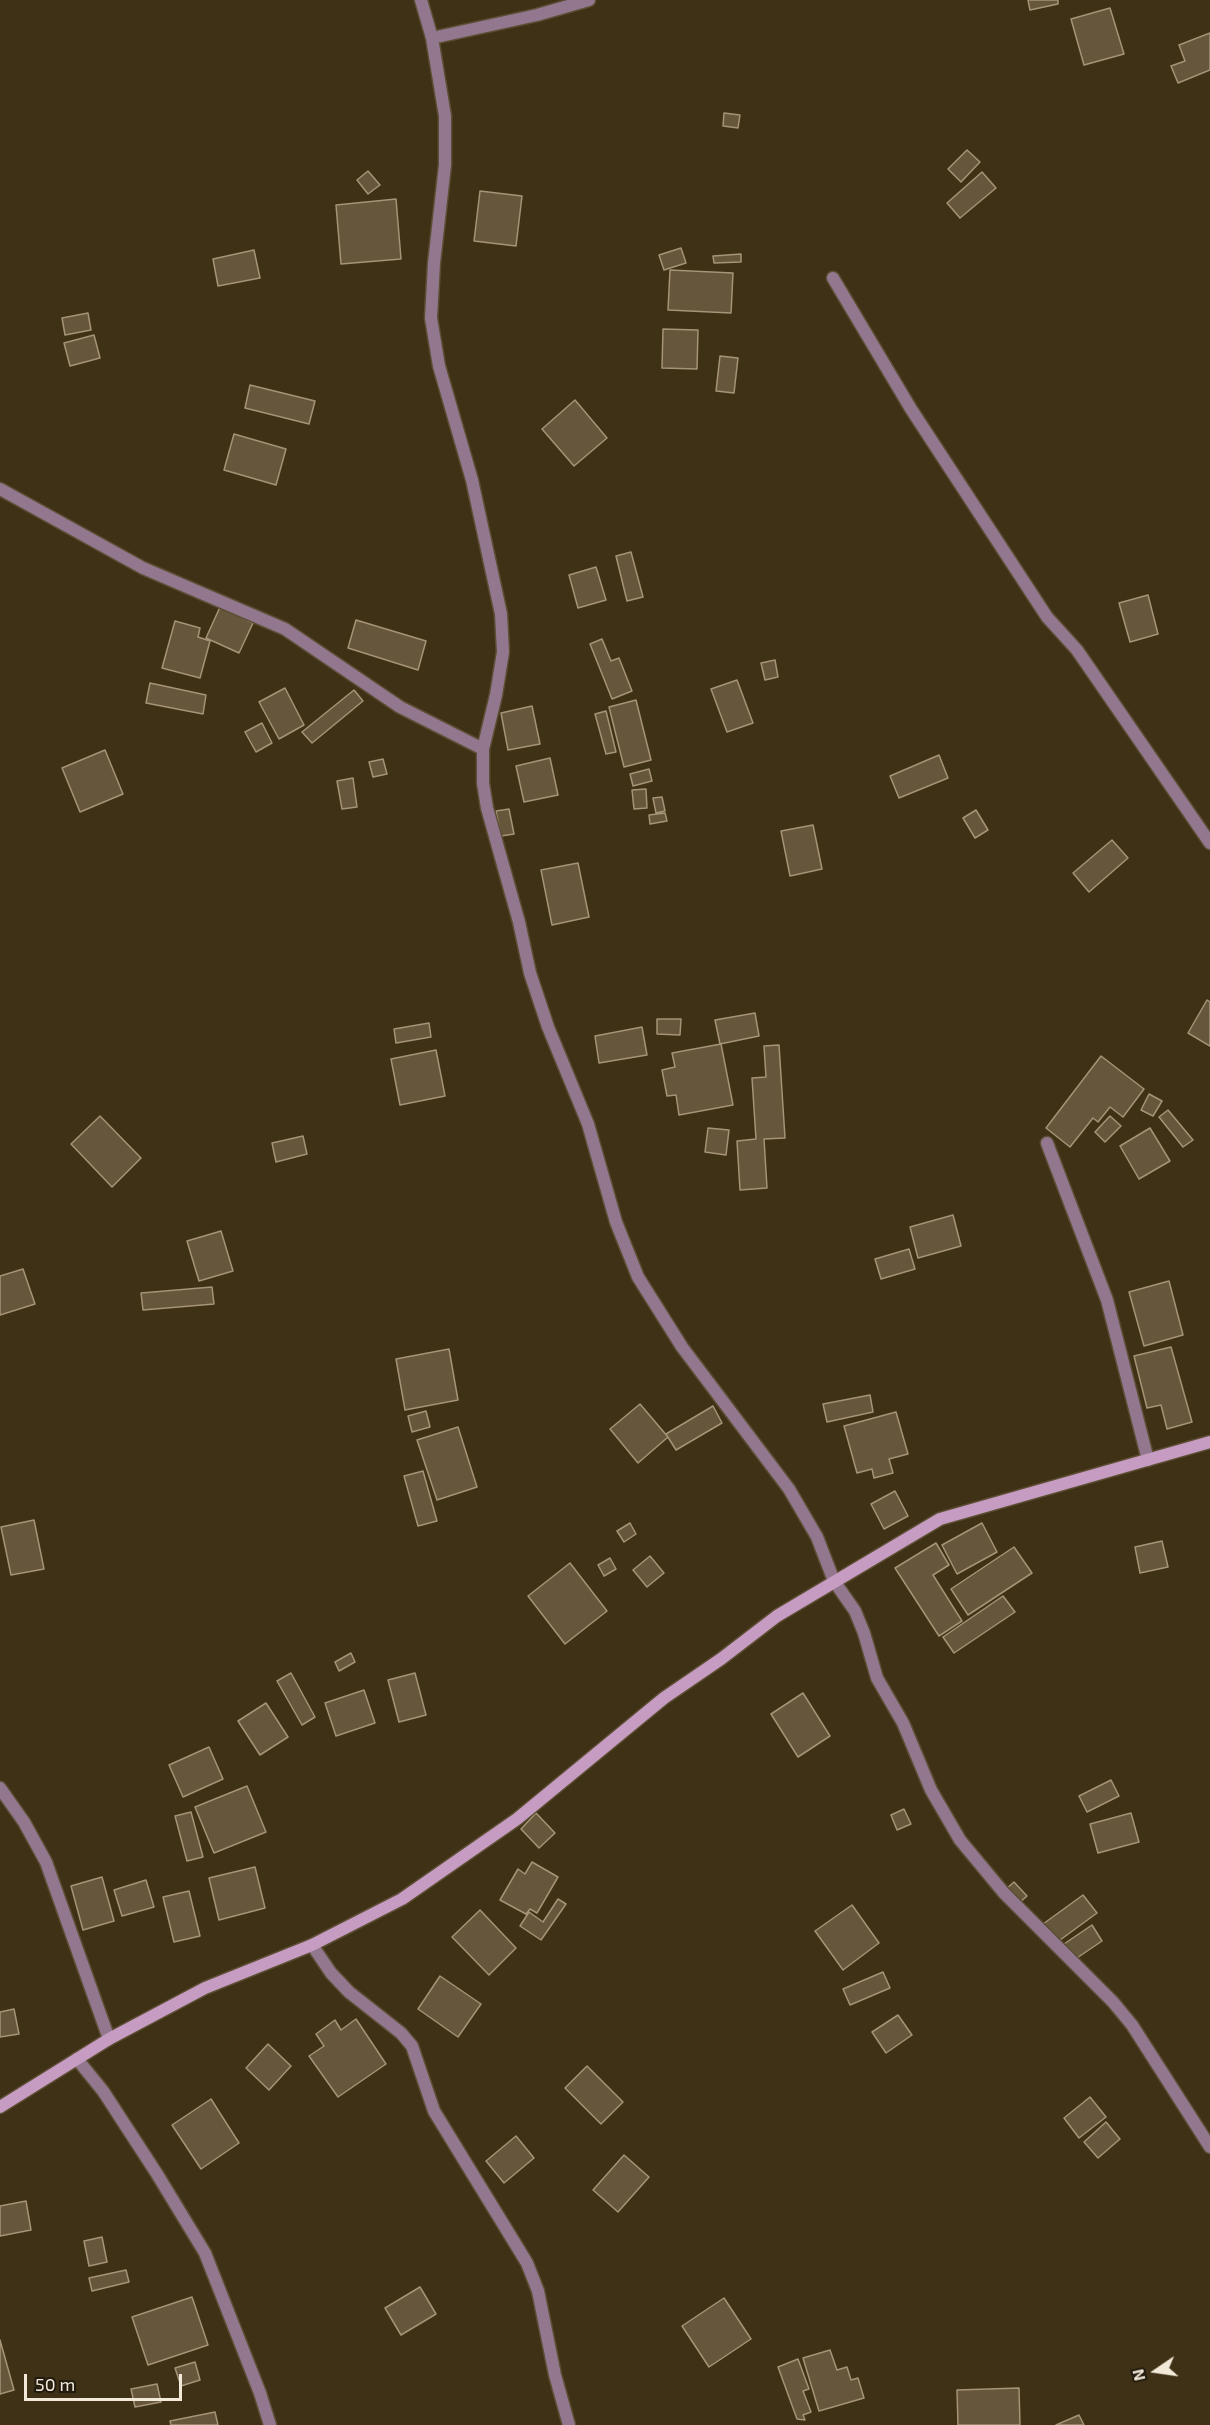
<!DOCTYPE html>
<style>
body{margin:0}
#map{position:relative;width:1210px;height:2425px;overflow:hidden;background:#3f3115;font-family:"Exo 2",sans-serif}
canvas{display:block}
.north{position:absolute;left:1126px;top:2341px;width:60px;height:60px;-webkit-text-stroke:4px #211a0e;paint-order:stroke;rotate:257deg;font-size:16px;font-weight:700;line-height:24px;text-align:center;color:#f2e9d9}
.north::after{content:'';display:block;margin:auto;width:21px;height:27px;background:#f2e9d9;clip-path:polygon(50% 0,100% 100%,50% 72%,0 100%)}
.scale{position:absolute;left:24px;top:2374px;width:158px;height:27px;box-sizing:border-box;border:3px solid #f2e9d9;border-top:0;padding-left:8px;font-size:18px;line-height:21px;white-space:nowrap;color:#f2e9d9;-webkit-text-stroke:4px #211a0e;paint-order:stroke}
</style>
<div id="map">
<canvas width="1210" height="2425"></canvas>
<div class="north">N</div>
<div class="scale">50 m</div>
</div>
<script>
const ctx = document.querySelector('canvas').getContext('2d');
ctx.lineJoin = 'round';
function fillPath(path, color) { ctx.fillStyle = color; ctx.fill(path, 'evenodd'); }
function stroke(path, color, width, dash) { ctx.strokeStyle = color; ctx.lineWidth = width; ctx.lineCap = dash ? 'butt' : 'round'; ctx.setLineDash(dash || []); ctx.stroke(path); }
const building = new Path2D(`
 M1028 0H1058V4L1030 10Z
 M1110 8 1124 54 1084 65 1071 19Z
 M1210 33V70L1178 83 1171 66 1185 61 1179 45Z
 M724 113 740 115 738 128 723 126Z
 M967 150 980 162 961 182 948 169Z
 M368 171 380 185 368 194 357 180Z
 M982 172 996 188 960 218 947 203Z
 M480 191 522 196 516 246 474 241Z
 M396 199 401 259 341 264 336 205Z
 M681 248 686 263 664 270 659 255Z
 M254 250 260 278 218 286 213 259Z
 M741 254V262L714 263 713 256Z
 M670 270 733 273 731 313 668 310Z
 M88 313 91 330 65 335 62 318Z
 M663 329 698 330 697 369 662 368Z
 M94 335 100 358 70 366 64 343Z
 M720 356 738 358 734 393 716 391Z
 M250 385 315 401 309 424 245 408Z
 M575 400 607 438 574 466 542 429Z
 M234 434 286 449 276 485 224 470Z
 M631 552 643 597 627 601 616 556Z
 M596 567 606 600 578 608 569 575Z
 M1148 595 1158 634 1130 642 1119 603Z
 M220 607 253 623 239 653 206 638Z
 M356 620 426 641 418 670 348 648Z
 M175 621 200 628 198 637 210 641 200 678 162 668Z
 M602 639 611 661 619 658 632 691 612 699 590 644Z
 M775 660 778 677 765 680 761 663Z
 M737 680 753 723 727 732 711 689Z
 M150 683 206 695 203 714 146 703Z
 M285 688 304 725 279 739 259 702Z
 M354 690 363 701 312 743 302 732Z
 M636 700 651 760 624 767 609 707Z
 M532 706 540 744 508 750 501 713Z
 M606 711 616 752 606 754 595 714Z
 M262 723 272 743 256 752 245 732Z
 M105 750 123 794 80 812 62 768Z
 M939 755 948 778 899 798 890 776Z
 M550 758 558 795 524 802 516 766Z
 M383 759 387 774 373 777 369 762Z
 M649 769 652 781 633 786 630 774Z
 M353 778 357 807 342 809 337 781Z
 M646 789 647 808 634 809 632 790Z
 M662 797 665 811 656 813 653 798Z
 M509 809 514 834 501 836 496 811Z
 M976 810 988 830 975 838 963 818Z
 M665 813 667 821 650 824 649 815Z
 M813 825 822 869 790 876 781 831Z
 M1112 840 1128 858 1089 892 1073 873Z
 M578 863 589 917 552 925 541 870Z
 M1207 1000 1210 1002V1046L1188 1033Z
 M755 1013 759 1036 720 1044 715 1020Z
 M657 1019H681L680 1035 657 1034Z
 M429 1023 431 1037 396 1043 394 1029Z
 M642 1027 647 1055 599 1063 595 1036Z
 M721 1044 733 1105 679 1115 676 1095 667 1096 662 1070 675 1067 672 1053Z
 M779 1045 785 1138 764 1139 767 1188 740 1190 737 1141 756 1139 752 1078 766 1077 764 1046Z
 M436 1050 445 1096 400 1105 391 1059Z
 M1101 1056 1144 1089 1123 1117 1110 1107 1098 1122 1093 1118 1070 1147 1046 1128Z
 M1149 1094 1162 1101 1153 1116 1141 1110Z
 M1168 1110 1193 1140 1183 1147 1159 1117Z
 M100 1116 141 1158 112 1187 71 1144Z
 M1110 1116 1121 1126 1105 1142 1095 1132Z
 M708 1128 729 1130 726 1155 705 1152Z
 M1150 1128 1170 1161 1139 1179 1120 1146Z
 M303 1136 307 1154 276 1162 272 1143Z
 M953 1215 961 1246 918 1258 910 1227Z
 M221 1231 233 1271 199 1281 187 1241Z
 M909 1249 915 1269 881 1279 875 1259Z
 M23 1269 35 1304 0 1315V1276Z
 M1169 1281 1183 1335 1144 1346 1129 1292Z
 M212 1287 214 1304 143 1310 141 1293Z
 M1171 1347 1192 1422 1167 1429 1161 1405 1147 1408 1134 1356Z
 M449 1349 458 1400 405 1410 396 1359Z
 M870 1395 873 1412 827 1422 823 1404Z
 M640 1404 668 1437 638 1463 610 1429Z
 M713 1406 722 1423 676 1450 666 1434Z
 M426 1411 430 1427 412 1432 408 1416Z
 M896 1412 908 1454 889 1459 893 1473 874 1478 872 1469 857 1473 844 1426Z
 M458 1427 477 1487 437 1500 417 1440Z
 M423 1471 437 1521 418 1526 404 1476Z
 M895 1491 908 1516 884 1529 871 1504Z
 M34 1520 44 1569 11 1575 1 1527Z
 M630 1523 636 1534 624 1542 617 1531Z
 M982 1523 997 1552 957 1574 942 1545Z
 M1162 1541 1168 1567 1140 1573 1135 1547Z
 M936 1543 949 1565 933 1575 962 1621 939 1636 895 1568Z
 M1014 1547 1032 1573 968 1615 951 1589Z
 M650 1556 664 1573 647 1587 633 1570Z
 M610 1558 616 1569 604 1576 598 1565Z
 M570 1563 607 1611 565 1644 528 1596Z
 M1003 1596 1015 1612 954 1653 943 1637Z
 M351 1653 355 1662 339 1671 335 1662Z
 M291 1673 315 1717 302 1725 277 1681Z
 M415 1673 426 1715 399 1722 388 1680Z
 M364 1690 375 1723 336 1736 325 1703Z
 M803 1693 830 1736 798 1757 771 1714Z
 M266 1703 288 1737 260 1755 238 1721Z
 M209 1747 223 1779 183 1797 169 1765Z
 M1111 1780 1119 1796 1087 1812 1079 1796Z
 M247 1786 266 1832 214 1853 195 1807Z
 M904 1809 911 1824 897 1830 891 1815Z
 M191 1812 203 1857 187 1861 175 1816Z
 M536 1813 555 1833 539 1848 521 1829Z
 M1131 1813 1139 1842 1098 1853 1090 1824Z
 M532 1862 558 1877 537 1913 530 1909 526 1914 500 1900 518 1869 525 1874Z
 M255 1867 265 1908 219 1920 209 1878Z
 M102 1877 114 1921 83 1930 71 1886Z
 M146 1880 154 1907 122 1916 114 1890Z
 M1014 1882 1027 1896 1018 1904 1005 1890Z
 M189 1891 200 1936 174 1942 163 1897Z
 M1083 1895 1097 1913 1056 1943 1043 1924Z
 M558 1899 566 1904 541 1940 520 1926 529 1912 543 1922Z
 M852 1905 879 1943 843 1970 815 1931Z
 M480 1910 516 1948 489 1975 452 1937Z
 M1092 1925 1102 1941 1071 1962 1061 1946Z
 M883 1972 890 1988 850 2005 843 1989Z
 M440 1976 481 2004 458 2037 418 2009Z
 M14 2009 19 2034 0 2037V2012Z
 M898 2015 912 2035 886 2053 872 2032Z
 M356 2019 386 2064 338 2097 309 2056 324 2046 316 2034 335 2020 341 2030Z
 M268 2044 291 2066 269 2090 246 2068Z
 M587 2066 623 2102 601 2124 565 2088Z
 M1090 2097 1106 2117 1079 2138 1064 2118Z
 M211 2099 239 2143 201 2169 172 2125Z
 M1106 2122 1120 2139 1098 2158 1084 2142Z
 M516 2136 534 2158 504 2183 486 2161Z
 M624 2155 649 2177 618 2212 593 2190Z
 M26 2201 31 2230 0 2236V2206Z
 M102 2237 107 2262 89 2266 84 2241Z
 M126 2270 129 2282 92 2291 89 2278Z
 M420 2287 436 2314 401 2335 385 2308Z
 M192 2297 208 2345 148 2365 132 2317Z
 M724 2298 751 2339 709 2367 682 2326Z
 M0 2340 14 2390 0 2394Z
 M830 2350 837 2370 847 2367 851 2380 858 2378 864 2398 819 2411 803 2358Z
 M798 2359 809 2389 803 2391 811 2412 803 2415 805 2420 797 2419 778 2367Z
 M195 2362 200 2380 181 2386 175 2368Z
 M157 2384 161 2402 135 2407 131 2389Z
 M1019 2388 1020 2425H958L957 2390Z
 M215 2412 218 2425H171L170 2421Z
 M1079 2415 1084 2425H1056Z`);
const street = new Path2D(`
 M421 0 432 38 445 116V165L434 263 431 318 439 366 472 480 501 614 503 652 496 695 483 749V783L487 808 519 922 530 973 548 1027 588 1124 616 1222 638 1277 682 1347 789 1489 817 1537 834 1581 855 1611 864 1633 877 1678 903 1723 931 1790 960 1840 1004 1893 1113 2002 1132 2025 1210 2147
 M432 38 537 15 589 0
 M833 278 911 409 1047 617 1077 650 1210 843
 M0 489 143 568 285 629 400 707 483 749
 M1047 1143 1107 1300 1148 1460
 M0 1788 24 1822 46 1862 109 2039
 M312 1945 331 1973 349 1992 401 2033 412 2046 434 2111 527 2263 538 2291 555 2375 569 2425
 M77 2059 103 2091 157 2174 205 2253 260 2393 270 2425`);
const secondary = new Path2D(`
 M0 2107 109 2039 205 1988 312 1945 402 1899 517 1819 664 1698 721 1659 777 1616 940 1519 1210 1442`);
fillPath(building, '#66563b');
stroke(building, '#a59476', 1.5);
stroke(street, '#5c4e34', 15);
stroke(secondary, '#5c4e34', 15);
stroke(street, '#92778e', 12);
stroke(secondary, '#c79cc2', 12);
</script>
